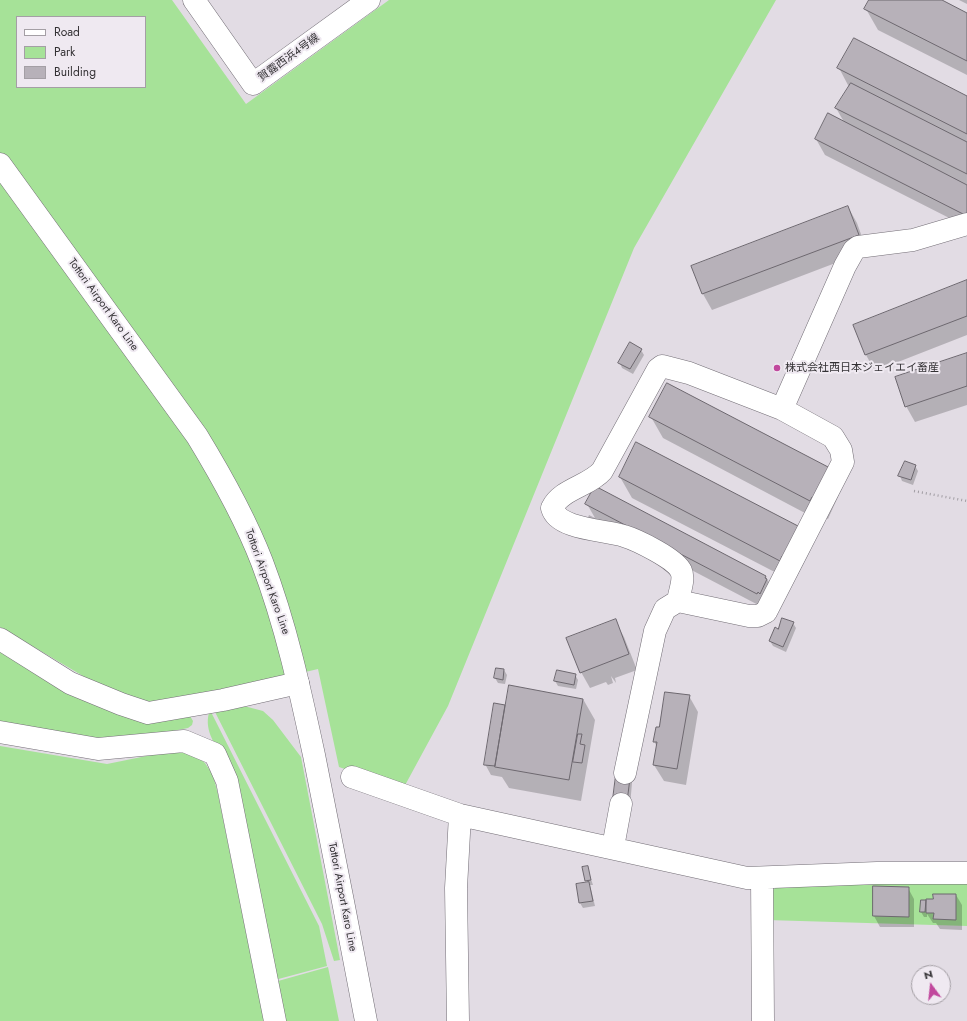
<!DOCTYPE html>
<meta charset="utf-8">
<style>
body{margin:0}
#map{position:relative;width:967px;height:1021px;overflow:hidden;background:#e2dce4;font-family:Jost,sans-serif}
canvas{display:block}
.legend{position:absolute;left:16px;top:16px;width:130px;height:72px;box-sizing:border-box;background:#efe9f1;border:1px solid #a49fa5;margin:0;padding:5px 7px;list-style:none;font-size:12px;color:#333134}
.legend li{display:flex;align-items:center;gap:8px;height:20px}
.legend b{width:20px;border:1px solid #a49fa5}
.north{position:absolute;left:911px;top:965px;width:40px;height:40px;box-sizing:border-box;background:#efe9f1;border:1px solid #a49fa5;border-radius:50%;rotate:345deg;font-size:11px;font-weight:700;line-height:16px;text-align:center;color:#333134}
.north::after{content:'';display:block;margin:auto;width:14px;height:18px;background:#c1489d;clip-path:polygon(50% 0,100% 100%,50% 72%,0 100%)}
</style>
<div id="map">
<canvas width="967" height="1021"></canvas>
<ul class="legend">
<li><b style="height:5px;background:#fff"></b>Road</li>
<li><b style="height:11px;background:#a6e298"></b>Park</li>
<li><b style="height:11px;background:#b7b1b9"></b>Building</li>
</ul>
<div class="north">N</div>
</div>
<script>
const ctx = document.querySelector('canvas').getContext('2d');
ctx.lineJoin = 'round';
function fillPath(path, color) { ctx.fillStyle = color; ctx.fill(path, 'evenodd'); }
function stroke(path, color, width, dash) { ctx.strokeStyle = color; ctx.lineWidth = width; ctx.lineCap = dash ? 'butt' : 'round'; ctx.setLineDash(dash || []); ctx.stroke(path); }
function write(font, color, halo, rows, align = 'center') {
  ctx.font = font + ' Jost,"Noto Sans JP",sans-serif'; ctx.lineWidth = 4; ctx.setLineDash([]); ctx.textBaseline = 'middle'; ctx.strokeStyle = halo; ctx.fillStyle = color; for (const [text, x, y, turn = 0] of rows) {
    ctx.save(); ctx.translate(x, y); ctx.rotate((+turn || 0) * Math.PI / 180); ctx.textAlign = isNaN(turn) ? turn : align; if (halo) ctx.strokeText(text, 0, 0); ctx.fillText(text, 0, 0); ctx.restore();
  }
}
const green = new Path2D(`
 M0 0H172L246 104 389 0H776L634 248 448 706 403 789 339 767 318 669 179 702 153 706 105 689 0 627ZM17 17H145V87H17Z
 M0 647 65 687 190 716 193 721 192 725 188 728 131 739 102 742 0 726Z
 M244 706 263 711 273 720 301 757 340 960 334 961 322 924 213 708Z
 M210 710 319 926 327 966 271 981 223 758C214 743 203 728 210 710Z
 M0 746 107 764 171 751 182 750 195 754 205 763 213 775 218 794 264 1021H0Z
 M967 878V926L767 920 771 891 780 885Z
 M328 967 339 1021H279L271 983Z`);
const shadow = new Path2D(`
 M870 0H939L967 14V75L878 30 866 9Z
 M959 0H967V4Z
 M839 68 967 97V227L825 155 816 139 844 122 836 108 849 87Z
 M848 207 857 223 867 251 712 310 703 294 693 266Z
 M967 282V335L875 371 866 355 854 325Z
 M641 350 644 355 633 374 622 368 620 363Z
 M967 354V405L915 422 906 406Z
 M651 417 829 469 841 490 828 519 824 518 822 522 663 438Z
 M915 466 918 471 913 485 902 481 900 476Z
 M620 477 809 549 810 551 796 578 794 577 792 581 632 498Z
 M587 504 766 577 775 593 766 609 594 519 596 522 587 520 589 515 595 518Z
 M615 621 624 637 637 670 615 678 616 683 611 676 613 683 608 685 606 682 590 688 581 672Z
 M793 623 796 628 786 652 773 646 770 641 778 630Z
 M504 670 507 675 505 684 498 683 495 678Z
 M575 675 578 680 576 689 558 686 555 681Z
 M689 696 698 712 686 785 664 781 654 765 657 747 654 741 660 728Z
 M583 699 595 720 581 801 509 788 502 777 491 775 485 764 505 706 506 709Z
 M630 778 632 783 630 806 616 804Z
 M587 867 593 885H590L595 906 583 908 580 903 577 885 588 883 586 880Z
 M874 887 908 888 914 899V927H880L874 916Z
 M956 895 962 905V930L940 929 936 923H933L927 914V917H924L921 912 925 901 927 905 934 900Z`);
const building = new Path2D(`
 M869 0H942L967 13V61L864 9Z
 M854 38 967 96V134L837 68Z
 M851 83 967 142V174L835 108Z
 M828 113 967 185V216L815 139Z
 M848 206 859 235 702 294 691 266Z
 M967 280V316L865 355 853 325Z
 M630 342 642 349 630 369 618 363Z
 M967 353V386L905 407 895 377Z
 M667 383 830 468 816 499 812 497 810 501 649 417Z
 M636 442 798 526 784 558 782 556 780 561 619 477Z
 M905 461 916 465 911 480 898 476Z
 M595 486 766 576 765 578 767 579 760 594 758 592 757 594 585 504Z
 M782 618 794 622 783 647 769 641 775 627 778 629Z
 M616 619 629 654 580 673 566 638Z
 M496 668 504 669 503 680 494 678Z
 M557 670 576 674 574 685 554 681Z
 M509 685 583 699 569 780 495 767Z
 M665 692 690 695 677 769 653 765 657 742H653L656 727H659Z
 M494 703 505 705 495 766 484 765Z
 M578 734H582L580 744 585 745 582 763 573 762Z
 M616 775 630 778 627 802 613 799Z
 M588 866 591 880 585 881 582 867Z
 M589 882 593 901 579 903 576 884Z
 M873 886 909 887V917L873 916Z
 M933 894H956V920L933 919 934 913H926V899H933Z
 M921 900H926L925 912H920Z`);
const path = new Path2D(`
 M914 491 967 501`);
const minor = new Path2D(`
 M194 0 253 84 369 0
 M678 601C679 593 685 579 681 571 676 559 637 540 624 536 607 530 558 530 552 508 561 489 589 486 602 471L658 369 662 366 689 373 782 409
 M0 639 70 683 121 704 148 713 223 700 298 683
 M0 732 98 749 184 741 215 754 227 781 275 1021
 M625 773 655 631 665 609 678 601 749 616H758L766 612 843 462 841 450 833 437 782 409 845 266 854 250 858 247 913 240 967 224
 M352 777 460 815 747 878 877 873H967
 M613 847 621 804
 M762 878 763 1021
 M458 1021 456 888 460 815`);
const major = new Path2D(`
 M0 164 197 436C222 477 245 518 262 562 286 625 300 690 314 755 332 844 349 932 366 1021`);
const markers = [
 [777,368,4,"#c1489d"]
];
const streetNames = [
 ["賀露西浜4号線",289,58,-36],
 ["Tottori Airport Karo Line",103,305,54],
 ["Tottori Airport Karo Line",267,582,70],
 ["Tottori Airport Karo Line",342,897,79]
];
const poiNames = [
 ["株式会社西日本ジェイエイ畜産",785,368]
];
fillPath(green, '#a6e298');
fillPath(shadow, '#0003');
fillPath(building, '#b7b1b9');
stroke(building, '#6d686f', 1);
stroke(minor, '#736e76', 23);
stroke(major, '#736e76', 23);
stroke(path, '#a19da3', 2.5, [1, 3]);
stroke(minor, '#fff', 22);
stroke(major, '#fff', 22);
for (const [x, y, r, color] of markers) { const dot = new Path2D(); dot.arc(x, y, r, 0, 2 * Math.PI); ctx.fillStyle = color; ctx.fill(dot); stroke(dot, '#efe9f1', 1.5); }
write('11px', '#333134', '#efe9f1', streetNames);
write('11px', '#333134', '#efe9f1', poiNames, 'left');
</script>
